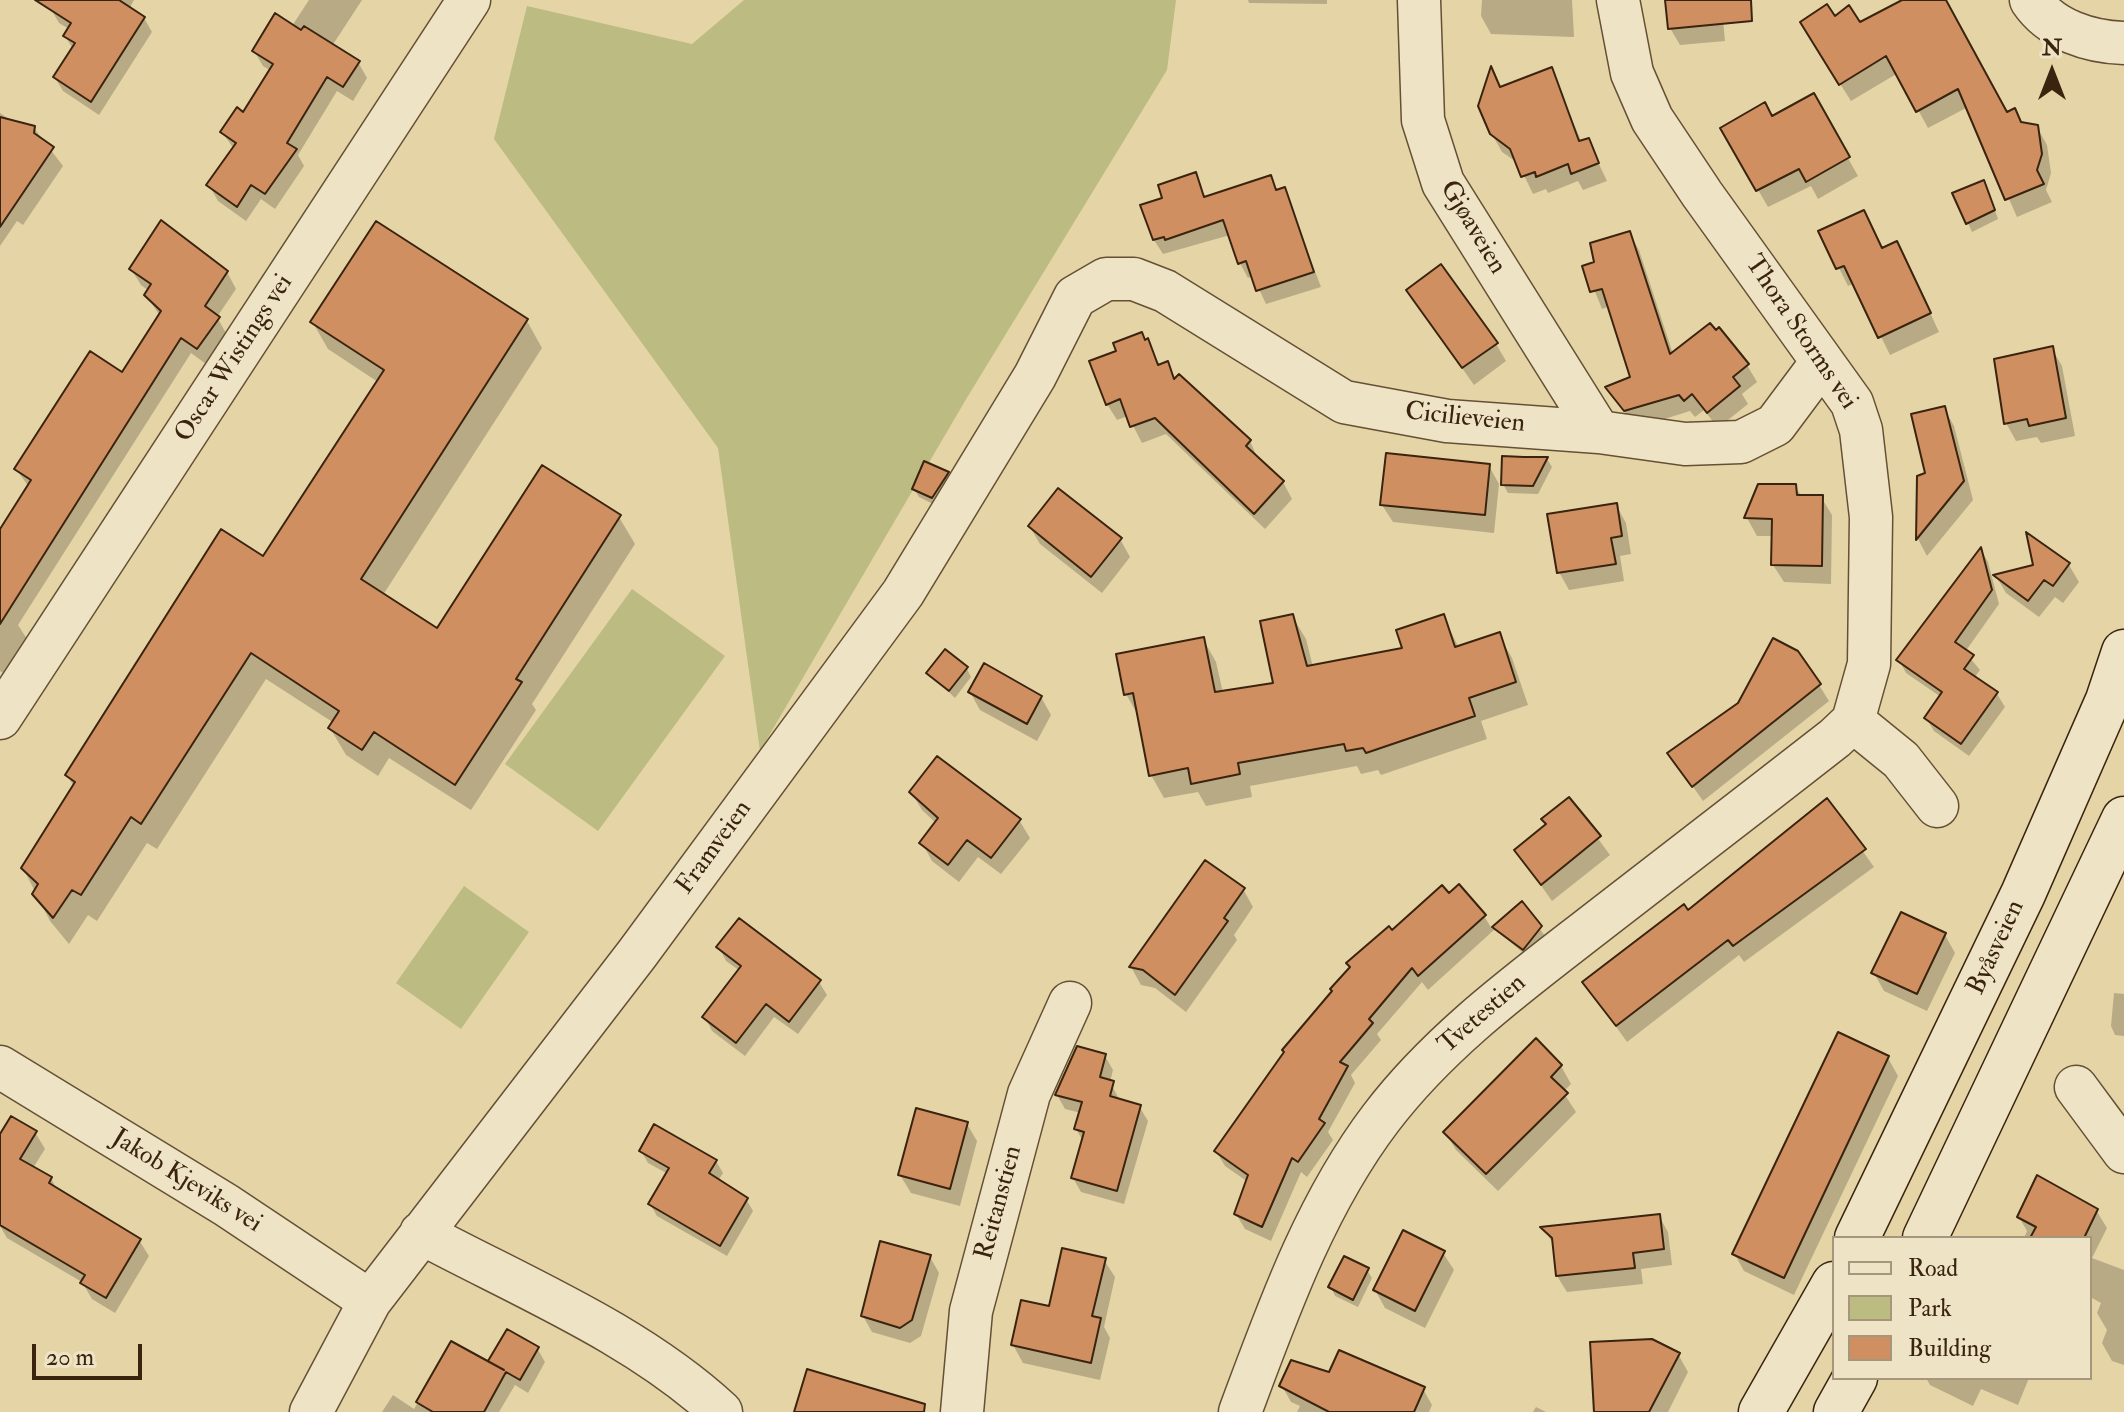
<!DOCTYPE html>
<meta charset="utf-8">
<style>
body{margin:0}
#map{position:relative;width:2124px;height:1412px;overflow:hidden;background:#e5d5a6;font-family:"IM FELL Double Pica",serif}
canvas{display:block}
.legend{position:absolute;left:1832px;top:1236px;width:260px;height:144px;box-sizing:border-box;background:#eee4c5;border:2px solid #a6977c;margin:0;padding:10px 14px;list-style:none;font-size:24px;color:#3a240f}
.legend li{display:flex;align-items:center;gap:16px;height:40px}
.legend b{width:40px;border:2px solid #a6977c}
.north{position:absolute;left:2012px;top:32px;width:80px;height:80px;-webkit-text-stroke:6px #eee4c5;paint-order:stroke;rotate:0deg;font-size:22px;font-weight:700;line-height:32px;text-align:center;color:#3a240f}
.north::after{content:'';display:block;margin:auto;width:28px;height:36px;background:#3a240f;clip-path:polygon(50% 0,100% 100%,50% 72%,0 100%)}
.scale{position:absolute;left:32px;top:1344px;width:110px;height:36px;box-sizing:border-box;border:4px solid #3a240f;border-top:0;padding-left:10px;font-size:24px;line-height:28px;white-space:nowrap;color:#3a240f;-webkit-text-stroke:6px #eee4c5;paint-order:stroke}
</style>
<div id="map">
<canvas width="2124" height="1412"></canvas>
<ul class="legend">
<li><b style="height:10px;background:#eee4c5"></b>Road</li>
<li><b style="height:22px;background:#bbbb82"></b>Park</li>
<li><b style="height:22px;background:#d08f61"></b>Building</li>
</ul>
<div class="north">N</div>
<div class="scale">20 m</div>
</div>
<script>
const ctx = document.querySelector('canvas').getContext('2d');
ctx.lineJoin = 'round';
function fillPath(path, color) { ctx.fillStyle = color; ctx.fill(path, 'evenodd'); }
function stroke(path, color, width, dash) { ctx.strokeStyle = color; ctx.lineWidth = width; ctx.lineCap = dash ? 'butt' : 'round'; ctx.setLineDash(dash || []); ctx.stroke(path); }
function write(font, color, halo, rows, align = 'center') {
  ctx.font = font + ' "IM FELL Double Pica",serif'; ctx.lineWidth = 8; ctx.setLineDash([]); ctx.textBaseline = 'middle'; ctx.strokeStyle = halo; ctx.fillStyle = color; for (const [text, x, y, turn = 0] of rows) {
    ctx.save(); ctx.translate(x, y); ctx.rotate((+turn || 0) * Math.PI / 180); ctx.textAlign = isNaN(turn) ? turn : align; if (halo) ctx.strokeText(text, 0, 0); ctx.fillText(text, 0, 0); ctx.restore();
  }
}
const green = new Path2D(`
 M744 0H1176L1167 70 965 401 760 751 718 448 494 139 527 6 692 44Z
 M632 589 725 656 598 831 505 764Z
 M464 886 529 932 461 1029 396 983Z`);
const shadow = new Path2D(`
 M57 0H134L129 9 144 18 152 32 99 115 63 91 55 78 73 49 65 36 69 29 59 23 51 9Z
 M309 0H362L332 46 358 62 367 78 353 101 337 91 298 155 304 166 275 209 261 199 246 221 218 201 209 185 234 149 222 132 244 115 271 71 263 66 254 51 292 26Z
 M1248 0H1327V4L1249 3Z
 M1482 0H1572L1574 37 1491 34 1481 16Z
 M1667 0H1721L1725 41 1680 45 1670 28Z
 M1906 0H1944L2007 114 2022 124 2037 127 2047 145 2051 173 2046 190 2052 202 2017 217 1968 107 1928 128 1898 73 1851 101 1813 41 1834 18 1859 25Z
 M1551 70 1582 143 1588 141 1607 181 1583 190 1578 181 1548 193 1546 189 1533 194 1518 163 1502 152 1492 134 1491 71 1501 89Z
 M1813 96 1858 176 1818 199 1811 186 1768 207 1723 129 1772 119Z
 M0 113 15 123 34 128 63 166 23 225 17 221 0 246Z
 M1195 175 1206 199 1270 178 1278 191 1284 189 1321 287 1266 304 1253 276 1248 278 1240 263 1230 235 1163 254 1154 240 1165 199Z
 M1988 190 1998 219 1972 232 1955 194Z
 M1863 212 1883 250 1906 261 1939 332 1890 355 1855 283 1848 286 1821 232Z
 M1629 233 1639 250 1673 354 1747 365 1757 382 1742 394 1748 404 1718 428 1704 410 1695 417 1690 411 1636 428 1608 388 1632 378 1610 306 1602 309 1585 267 1596 264Z
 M131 269 227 272 236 289 217 317 227 335 206 364 191 353 18 625 29 642 7 676 0 671V532L29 487 16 469 123 375 160 316 146 295 149 291 141 285Z
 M1408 291 1496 344 1506 361 1474 385Z
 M527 321 542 348 383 595 437 630 619 517 635 544 532 704 536 710 471 810 389 758 378 776 346 755 330 728 334 723 266 679 157 849 147 843 97 921 88 915 69 944 50 921 23 868 74 787 67 775 264 559 378 382 328 349 313 323Z
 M1148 341 1160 366 1167 364 1176 380 1250 441 1258 459 1283 482 1292 499 1265 529 1166 434 1142 443 1128 416 1117 420 1107 404Z
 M2052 349 2062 366 2075 436 2041 443 2037 437 2016 441 2006 423Z
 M1944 408 1954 426 1973 500 1927 556 1918 539 1919 477 1927 475Z
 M1504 458 1547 459 1552 467 1538 494 1508 493 1503 484Z
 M1489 466 1499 484 1494 533 1393 522 1382 505Z
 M947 473 952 482 937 506 919 497 914 489Z
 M1760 486H1795L1802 497H1821L1832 515 1831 584 1784 582 1773 565 1774 536H1757L1747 518Z
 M1616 505 1626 523 1631 554 1620 556 1624 581 1569 590 1559 572Z
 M1030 527 1120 539 1130 557 1102 593 1040 544Z
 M1981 550 1988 562 1999 604 1965 652 1980 670 1974 678 1997 694 2005 707 1969 756 1934 731 1926 718 1941 697 1906 673 1899 660Z
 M2069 565 2079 582 2063 603 2055 597 2039 617 2006 593 1996 576 2036 567Z
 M1292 616 1306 639 1313 667 1405 650 1443 616 1459 648 1499 635 1512 658 1528 705 1481 721 1487 739 1381 775 1378 770 1361 774 1357 766 1250 786 1252 797 1206 806 1198 792 1164 798 1151 775 1139 717 1126 694 1203 639 1216 662 1223 693 1275 685Z
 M967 669 971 677 955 698 929 673Z
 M1819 685 1829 701 1703 801 1670 754Z
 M970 692 1041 697 1051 715 1037 741 980 710Z
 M911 792 1019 820 1030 838 1001 874 978 857 959 882 932 861 922 843 937 824 922 810Z
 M1569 799 1610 855 1552 901 1516 850 1547 825Z
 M1827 801 1874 867 1744 962 1739 955 1627 1042 1585 983 1687 913Z
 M1243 889 1253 907 1234 935 1237 940 1186 1012 1155 988 1141 985 1131 967Z
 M1449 896 1484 916 1492 929 1521 904 1545 936 1528 957 1495 929 1428 990 1422 982 1377 1034 1381 1040 1351 1075 1355 1083 1328 1132 1333 1140 1307 1177 1301 1172 1271 1241 1245 1229 1236 1214 1248 1182 1225 1166 1216 1151 1392 933Z
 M1945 935 1955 953 1927 1011 1884 991 1874 973Z
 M719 947 819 982 827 995 798 1034 774 1017 745 1056 712 1031 705 1017 740 971 726 961Z
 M2114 993 2124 994V1036L2115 1035 2111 1026Z
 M1105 1056 1113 1070 1110 1082 1120 1101 1139 1106 1148 1121 1124 1204 1081 1192 1073 1178 1083 1141 1076 1129 1081 1113 1065 1109 1057 1095Z
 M1888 1058 1898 1076 1794 1295 1744 1271 1734 1253Z
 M1561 1066 1571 1084 1563 1092 1576 1112 1498 1191 1456 1150 1445 1132Z
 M967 1124 977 1141 960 1206 911 1193 900 1175Z
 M35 1132 45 1149 33 1168 51 1178 58 1192 139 1240 149 1256 115 1313 92 1299 82 1282 7 1238 0 1226V1138Z
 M641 1151 716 1161 723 1173 718 1181 746 1199 753 1211 727 1256 657 1216 650 1204 668 1174 648 1163Z
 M2096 1210 2107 1228 2092 1258 2124 1270V1365L2112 1361 2102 1343 2107 1330 2097 1313 2101 1303 2090 1297V1238H2024L2027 1231 2019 1217Z
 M1659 1216 1668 1232 1672 1265 1641 1269 1643 1284 1567 1292 1557 1276 1554 1245 1543 1228Z
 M1443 1253 1454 1270 1425 1328 1385 1308 1375 1290Z
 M930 1257 939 1273 921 1336 910 1343 872 1332 863 1316Z
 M1104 1260 1115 1277 1104 1327 1110 1338 1100 1380 1023 1363 1013 1345Z
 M1367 1270 1372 1278 1358 1307 1335 1296 1331 1287Z
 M452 1343 494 1367 491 1361 537 1348 545 1362 528 1393 515 1385 499 1412H382L393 1395 414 1409Z
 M1678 1354 1688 1372 1668 1412H1603Z
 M1330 1374 1423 1389 1432 1405 1429 1412H1297L1300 1406 1291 1402 1282 1386Z
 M1926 1378H2029L2018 1405 1981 1389 1973 1406 1930 1385Z
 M1536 1407 1546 1412H1533Z`);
const building = new Path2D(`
 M35 0H119L145 17 91 102 53 77 75 43 63 36 71 23Z
 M1665 0H1751L1752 21 1668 29Z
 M1902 0H1946L2007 112 2015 108 2021 122 2038 125 2042 154 2037 170 2044 184 2005 200 1958 89 1916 112 1886 56 1839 85 1800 22 1827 4 1835 16 1849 5 1860 22Z
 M275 13 301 30 304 26 360 61 343 87 327 77 287 143 297 149 265 194 251 185 237 207 206 185 236 143 220 132 237 107 243 112 273 64 252 51Z
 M1491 66 1500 87 1552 67 1579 141 1589 138 1599 163 1571 174 1568 164 1536 177 1535 172 1521 177 1510 149 1490 134 1478 106Z
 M1814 93 1850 157 1806 182 1799 169 1756 191 1720 128 1765 102 1772 116Z
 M0 117 35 126 34 133 54 147 0 227Z
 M1196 172 1204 197 1271 175 1276 190 1285 187 1314 272 1256 291 1246 261 1238 264 1223 220 1165 240 1164 237 1153 240 1140 205 1162 198 1158 185Z
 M1984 180 1995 210 1966 224 1952 193Z
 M1864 210 1882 248 1897 241 1931 313 1878 338 1844 266 1836 269 1818 231Z
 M161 220 228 271 205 306 220 317 197 349 181 338 0 624V529L31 480 14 469 90 351 122 372 161 311 144 295 151 284 129 269Z
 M376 221 528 319 361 579 437 628 542 465 621 515 516 679 522 682 455 785 374 732 362 750 328 728 339 711 251 653 141 824 131 817 81 895 72 890 53 918 32 894 38 884 21 868 75 782 65 775 221 529 263 556 384 370 310 322Z
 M1630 231 1670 354 1710 323 1716 330 1719 327 1749 364 1733 377 1740 386 1707 413 1692 394 1684 401 1679 395 1624 411 1605 387 1630 377 1602 289 1590 292 1582 266 1594 262 1590 243Z
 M1441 264 1498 343 1462 368 1406 290Z
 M1142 332 1145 340 1148 338 1158 365 1168 361 1174 379 1179 374 1251 440 1246 446 1284 481 1254 514 1155 418 1130 427 1120 399 1106 405 1089 361 1116 351 1113 343Z
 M2053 346 2066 418 2029 426 2027 419 2004 424 1994 359Z
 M1945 406 1964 481 1916 540 1917 476 1925 473 1911 414Z
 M1386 453 1490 464 1485 515 1380 505Z
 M1502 456 1524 457H1548L1533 486 1501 485Z
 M924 461 949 472 932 498 912 489Z
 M1758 484H1796L1797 495H1823L1822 566 1771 565 1772 519 1744 518Z
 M1058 488 1122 538 1091 577 1028 526Z
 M1617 503 1622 536 1611 538 1616 564 1557 573 1547 514Z
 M2026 532 2070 563 2053 586 2044 580 2028 601 1993 575 2033 565Z
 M1981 547 1992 590 1955 642 1974 655 1964 669 1998 692 1961 744 1924 718 1942 692 1896 660Z
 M1293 614 1307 666 1402 648 1396 630 1444 614 1455 647 1500 632 1516 682 1469 698 1475 716 1366 753 1363 748 1346 751 1344 744 1238 763 1240 774 1191 784 1188 768 1149 776 1133 693 1124 695 1116 654 1204 637 1215 692 1273 683 1260 621Z
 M1773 638 1798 651 1821 684 1692 787 1667 753 1738 703Z
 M945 649 968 667 949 691 926 673Z
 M984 663 1042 696 1027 724 968 692Z
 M937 756 1021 819 991 858 967 840 948 865 919 843 938 818 909 792Z
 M1569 797 1601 836 1541 885 1514 850 1546 824 1541 819Z
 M1827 798 1866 849 1733 946 1728 940 1616 1026 1582 982 1684 904 1688 910Z
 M1205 860 1245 888 1224 918 1228 921 1175 995 1143 970 1129 967Z
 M1459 884 1486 915 1418 976 1412 968 1369 1019 1373 1023 1340 1062 1348 1066 1319 1119 1325 1123 1298 1162 1292 1158 1262 1227 1234 1214 1248 1175 1214 1151 1284 1052 1282 1050 1332 991 1330 989 1350 967 1346 963 1389 926 1392 930 1442 885 1449 893Z
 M1522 901 1542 926 1523 950 1492 927Z
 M1901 912 1946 933 1917 994 1871 973Z
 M739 918 821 980 789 1022 766 1004 736 1043 702 1017 741 966 716 947Z
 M1838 1032 1889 1056 1784 1278 1732 1254Z
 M1536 1038 1562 1065 1551 1077 1568 1093 1486 1174 1443 1132Z
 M1077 1046 1106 1054 1100 1077 1114 1081 1110 1096 1141 1105 1117 1191 1071 1178 1084 1132 1074 1129 1082 1102 1055 1095Z
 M916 1108 968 1122 950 1189 898 1175Z
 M11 1116 37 1131 20 1159 52 1177 49 1183 141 1239 106 1298 80 1283 85 1275 0 1225V1134Z
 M654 1124 717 1160 709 1173 748 1198 720 1246 648 1204 669 1168 639 1151Z
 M2037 1175 2098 1209 2084 1238H2030L2036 1227 2017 1217Z
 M1660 1214 1664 1249 1633 1253 1635 1268 1556 1276 1552 1238 1540 1227Z
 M1403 1230 1445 1251 1415 1311 1373 1290Z
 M880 1241 931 1255 912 1320 900 1328 861 1316Z
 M1062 1248 1106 1258 1092 1316 1101 1318 1091 1363 1011 1345 1021 1300 1049 1306Z
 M1344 1256 1369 1268 1353 1300 1328 1287Z
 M507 1329 539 1347 520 1380 506 1372 484 1412H433L416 1402 451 1341 504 1370 488 1361Z
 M1652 1339 1680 1353 1649 1412H1594L1590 1342Z
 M1339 1350 1425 1387 1414 1412H1329L1279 1386 1291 1360 1329 1372Z
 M807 1369 925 1404 924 1412H794Z`);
const street = new Path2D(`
 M1419 0 1423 120 1443 183 1599 432
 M1618 0 1632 73 1652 119 1702 194 1852 403 1861 430 1871 517 1869 664 1853 721
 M2031 0C2051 30 2090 42 2124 43
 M0 718 469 0
 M1853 721 1901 760 1937 806
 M0 1067 226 1205 370 1301
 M2076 1087 2124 1152
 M421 1233C522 1287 637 1334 721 1412
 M311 1412 370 1301 637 954 903 593 1035 376 1075 297 1106 279H1134L1165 291 1344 402 1447 421 1599 432 1685 444 1741 442 1775 425 1822 362
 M962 1412 971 1311 1029 1094 1070 1003
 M1240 1412C1278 1310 1315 1205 1381 1118 1441 1039 1523 980 1600 920 1679 859 1757 799 1835 738L1853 721`);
const secondary = new Path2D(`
 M1857 1238 2023 894 2108 700 2124 652
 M1925 1238 2124 819
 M1761 1412 1834 1284
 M1836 1412 1855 1378`);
const streetNames = [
 ["Gjøaveien",1472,228,59],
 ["Thora Storms vei",1800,333,56],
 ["Oscar Wistings vei",235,359,-57],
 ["Cicilieveien",1465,419,6],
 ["Framveien",715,848,-54],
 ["Byåsveien",1997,948,-65],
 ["Tvetestien",1483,1015,-41],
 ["Jakob Kjeviks vei",186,1182,32],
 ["Reitanstien",1000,1203,-75]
];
fillPath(green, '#bbbb82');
fillPath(shadow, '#0003');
fillPath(building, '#d08f61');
stroke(building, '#3a240f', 2);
stroke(street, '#655035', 45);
stroke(secondary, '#3a240f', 47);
stroke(street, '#eee4c5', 42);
stroke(secondary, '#eee4c5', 44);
write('26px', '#3a240f', '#eee4c5', streetNames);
</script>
